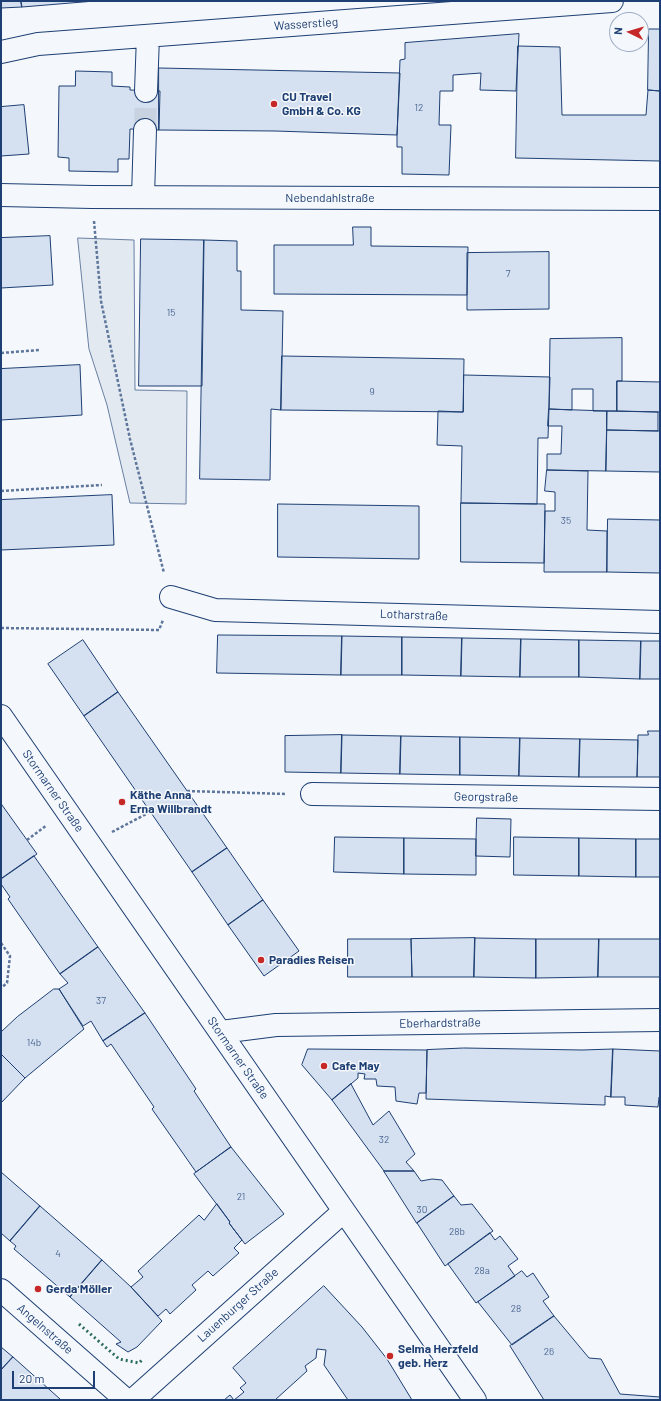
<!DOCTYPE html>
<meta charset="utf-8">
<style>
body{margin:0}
#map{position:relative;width:661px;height:1401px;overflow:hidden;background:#f4f7fb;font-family:Barlow,sans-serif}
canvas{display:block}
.frame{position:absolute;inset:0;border:2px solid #1d3f73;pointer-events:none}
.north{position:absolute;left:609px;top:12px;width:40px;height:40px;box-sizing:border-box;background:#f4f7fb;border:1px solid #9eadc5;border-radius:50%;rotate:275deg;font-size:11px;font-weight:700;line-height:16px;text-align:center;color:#1d3f73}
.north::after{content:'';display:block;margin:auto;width:14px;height:18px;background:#c62828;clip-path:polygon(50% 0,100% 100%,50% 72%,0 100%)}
.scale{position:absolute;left:12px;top:1371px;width:83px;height:18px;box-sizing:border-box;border:2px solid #1d3f73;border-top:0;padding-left:5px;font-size:12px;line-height:14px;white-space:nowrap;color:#1d3f73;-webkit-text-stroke:3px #f4f7fb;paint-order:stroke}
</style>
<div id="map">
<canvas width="661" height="1401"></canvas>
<div class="frame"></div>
<div class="north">N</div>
<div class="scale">20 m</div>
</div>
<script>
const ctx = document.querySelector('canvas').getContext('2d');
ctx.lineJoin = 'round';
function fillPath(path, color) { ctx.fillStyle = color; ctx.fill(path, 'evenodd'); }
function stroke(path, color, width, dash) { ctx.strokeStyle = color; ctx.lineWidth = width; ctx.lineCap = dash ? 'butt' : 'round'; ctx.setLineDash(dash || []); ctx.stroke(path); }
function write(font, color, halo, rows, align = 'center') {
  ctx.font = font + ' Barlow,sans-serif'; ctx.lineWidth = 3; ctx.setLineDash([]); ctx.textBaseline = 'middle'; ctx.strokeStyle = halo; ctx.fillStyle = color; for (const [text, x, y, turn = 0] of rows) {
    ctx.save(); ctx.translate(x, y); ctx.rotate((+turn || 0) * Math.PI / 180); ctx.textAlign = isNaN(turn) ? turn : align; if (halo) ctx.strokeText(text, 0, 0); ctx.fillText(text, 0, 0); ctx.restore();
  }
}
const green = new Path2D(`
 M78 238 134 240 135 390 187 391 186 504 130 503 107 405 89 349Z`);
const building = new Path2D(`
 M1 1H21L22 7 1 8Z
 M21 1H95L22 7Z
 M649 29H660V91L648 90Z
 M519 34 516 91 480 90 481 73 453 75V91H440L439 125H451L449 175 402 174V147H397V135L400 60 405 59V43Z
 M518 46 560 47 562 115H646L648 90 660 91V161L516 158Z
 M159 68 400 73 397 135 275 131 159 130Z
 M76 71 112 72V86L130 87V90L160 91 159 130 130 129 129 159H118V172L69 171V158L58 157 59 86H75Z
 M24 105 29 154 1 156V107Z
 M353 227H371V246L468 247 467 295 274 294V245H353Z
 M50 236 53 285 1 288V238Z
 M141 239 204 240 202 386H139Z
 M204 240 237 241V271H241V310L283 311 281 410 271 409 270 480 200 479Z
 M549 252V309L467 310V253Z
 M622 338V381H617V411H593V389H572V410L549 409 550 339Z
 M282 356 464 359 463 412 281 410Z
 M80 365 82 415 1 420V369Z
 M464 375 550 377 548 438H538L537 504 461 503 462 446 437 445 438 411 463 412Z
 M617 381 660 382V412L617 411Z
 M549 409 607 411 606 471 547 470V454H561L562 426H548Z
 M607 411 658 412V431L607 430Z
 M607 430 660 431V472L606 471Z
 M547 470 588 471 587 530 607 531V572H544L545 511H555V492L545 491Z
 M112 495 114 545 1 550V500Z
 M461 503 545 504 544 563 461 562Z
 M278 504 419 506V559L278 557Z
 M608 519 660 520V573L607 572Z
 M218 635 342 636 341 675 217 673Z
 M342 636 402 637V675H341Z
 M402 637 462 638 461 676 402 675Z
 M462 638 521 639 520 677 461 676Z
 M521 639 579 640V677H520Z
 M83 640 118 692 84 716 48 664Z
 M579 640 641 641 640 679 579 677Z
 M641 641H660V679H640Z
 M118 692 227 848 192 872 84 716Z
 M648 731H660V777H637L638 735H648Z
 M342 735 341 773 285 772V736Z
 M342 735 401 736 400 774 341 773Z
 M401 736 460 737V775L400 774Z
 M460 737 520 738 519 776 460 775Z
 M520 738 580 739 579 777 519 776Z
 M580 739 638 740 637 777H579Z
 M2 805 37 854 1 879V806Z
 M477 818 511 819 510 857 476 856Z
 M335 837 404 838V874L334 872Z
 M514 837 579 838V876L514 875Z
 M404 838 476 839V875L404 874Z
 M579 838 636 839V877L579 876Z
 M636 839H660V877H636Z
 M227 848 263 900 228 925 192 872Z
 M34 856 98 947 60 974 8 899 10 897 1 884V879Z
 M263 900 299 951 264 976 228 925Z
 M475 938 536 939V978L474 977Z
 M475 938 474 977H412L411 939Z
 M348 939H411L412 977H348Z
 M536 939H599L598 977 536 978Z
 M599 939H660V977H598Z
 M98 947 145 1013 103 1041 91 1021 83 1026 59 989 68 983 60 974Z
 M54 989H59L84 1029 25 1078 1 1054V1032L17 1017Z
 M145 1013 196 1089 194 1091 231 1147 196 1172 152 1109 154 1107 111 1044 107 1047 103 1041Z
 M464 1048 582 1050 613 1049 611 1097 605 1096V1105L426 1099 427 1050Z
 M308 1049 427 1050 426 1093H419L417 1104 396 1101 395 1087 377 1086 376 1079H364L365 1074 358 1073V1078L332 1100 302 1065Z
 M613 1049 660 1051V1097H659L658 1107 625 1105V1097H611Z
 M1 1054 25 1078 1 1103Z
 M351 1084 373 1125 389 1111 415 1154 406 1162 414 1171H384L332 1100Z
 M231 1147 284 1214 245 1244 229 1223 230 1222 194 1174Z
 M384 1171H414L421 1181 432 1179 442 1180 454 1196 417 1223Z
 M1 1172 40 1206 10 1241 1 1233Z
 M454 1196 461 1205 472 1204 493 1231 445 1266 417 1223Z
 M217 1204 230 1222 229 1223 242 1240 234 1248 239 1253 213 1276 208 1271 192 1285 196 1290 170 1314 166 1309 158 1316 131 1287 143 1277 138 1271 199 1215 204 1220Z
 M40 1206 102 1260 70 1297 14 1249 16 1246 10 1241Z
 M490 1233 495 1240 500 1236 518 1259 508 1266 515 1276 476 1303 448 1264Z
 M102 1260 131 1287 162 1321 137 1347 128 1352 116 1344 121 1342 70 1297Z
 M522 1271 527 1277 533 1273 549 1297 543 1301 554 1316 512 1345 478 1302Z
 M324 1286 362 1327 387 1359 412 1400H348L324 1365 326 1350 317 1349 316 1358 305 1366 307 1371 275 1400H224L230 1395 234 1400 244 1392 240 1388 246 1383 233 1368Z
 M554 1316 589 1358 601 1359 620 1394 660 1397V1400H544L510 1346Z
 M1 1347 13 1357 1 1370Z
 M13 1357 60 1399 59 1400H1V1370Z`);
const minorTunnel = new Path2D(`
 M145 130 146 91`);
const path = new Path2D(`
 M94 221 101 301 130 439 164 573
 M1 353 40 350
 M1 491 102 485
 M1 628 159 630 163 620
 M187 791 287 794
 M112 832 150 812
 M27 840 47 825
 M1 943 10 956 7 983 1 988`);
const minor = new Path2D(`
 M1 52 38 44 612 1
 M146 91 148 36
 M1 195 92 197 660 199
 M143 197 145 130
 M171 597 215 610 660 622
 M1 716 475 1400
 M312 794 660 799
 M221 1032 276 1025 660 1020
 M1 1290 126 1400
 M133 1400 344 1211`);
const hedge = new Path2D(`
 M79 1324 119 1359 139 1363 143 1359`);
const markers = [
 [274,104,4,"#c62828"],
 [122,802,4,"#c62828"],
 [261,960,4,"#c62828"],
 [324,1066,4,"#c62828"],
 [38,1289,4,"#c62828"],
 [390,1356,4,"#c62828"]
];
const numberNames = [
 ["12",419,108],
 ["7",508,274],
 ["15",171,313],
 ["9",372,392],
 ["35",566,521],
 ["37",101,1001],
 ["14b",34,1043],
 ["32",384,1140],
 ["21",241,1197],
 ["30",422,1210],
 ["28b",457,1232],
 ["4",58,1254],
 ["28a",482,1271],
 ["28",516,1309],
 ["26",549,1352]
];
const streetNames = [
 ["Wasserstieg",306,24,-4],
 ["Nebendahlstraße",330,198],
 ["Lotharstraße",414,615,2],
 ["Stormarner Straße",53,791,55],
 ["Georgstraße",486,797,1],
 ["Eberhardstraße",440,1023,-1],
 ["Stormarner Straße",238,1058,55],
 ["Lauenburger Straße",238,1305,-42],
 ["Angelnstraße",45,1329,41]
];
const poiNames = [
 ["CU Travel",282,97],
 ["GmbH & Co. KG",282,111],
 ["Käthe Anna",130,795],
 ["Erna Willbrandt",130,809],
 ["Paradies Reisen",269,960],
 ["Cafe May",332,1066],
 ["Gerda Möller",46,1289],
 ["Selma Herzfeld",398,1349],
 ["geb. Herz",398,1363]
];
fillPath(green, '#e3e9f0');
stroke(green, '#687fa3', 1);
fillPath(building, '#d5e0f0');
stroke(building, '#1d3f73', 1);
stroke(minorTunnel, '#c9d2e0', 22, [22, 11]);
stroke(minor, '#1d3f73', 24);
stroke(path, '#5e769c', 2.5, [3, 2]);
stroke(minor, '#f4f7fb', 22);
stroke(hedge, '#2c6c60', 3, [2, 3]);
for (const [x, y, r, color] of markers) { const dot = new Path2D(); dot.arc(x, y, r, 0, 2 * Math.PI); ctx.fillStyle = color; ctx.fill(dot); stroke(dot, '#f4f7fb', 1.5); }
write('10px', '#4b6792', null, numberNames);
write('12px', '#1d3f73', '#f4f7fb', streetNames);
write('bold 12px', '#1d3f73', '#f4f7fb', poiNames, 'left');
</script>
